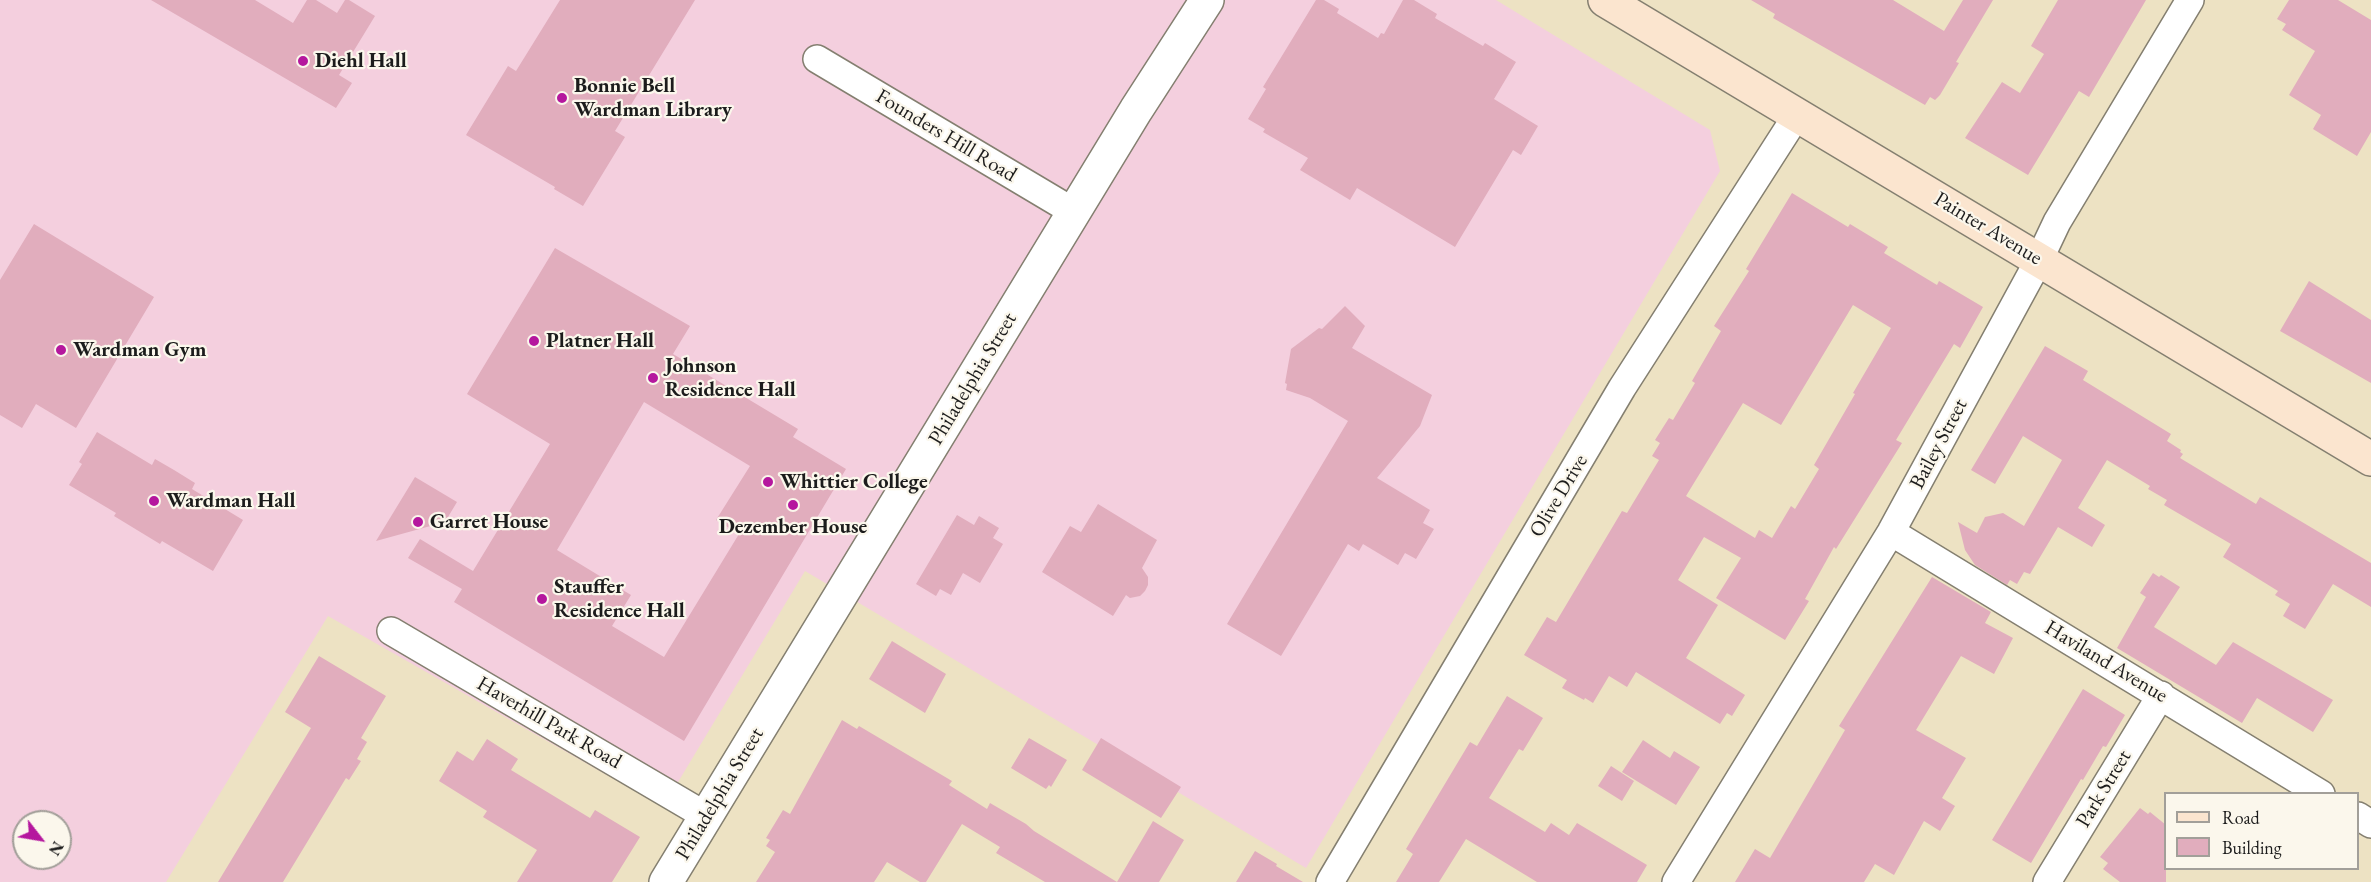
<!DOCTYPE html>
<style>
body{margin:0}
#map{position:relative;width:2371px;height:882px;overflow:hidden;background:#ede2c3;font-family:"EB Garamond",serif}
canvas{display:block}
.legend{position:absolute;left:2164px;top:792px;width:195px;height:78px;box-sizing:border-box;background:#fbf7ec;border:2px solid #a29f99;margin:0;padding:8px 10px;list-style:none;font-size:18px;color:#1c1c1c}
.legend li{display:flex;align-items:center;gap:12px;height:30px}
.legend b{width:30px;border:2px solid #a29f99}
.north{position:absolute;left:12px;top:810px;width:60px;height:60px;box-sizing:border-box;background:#fbf7ec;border:2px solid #a29f99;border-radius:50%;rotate:121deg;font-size:16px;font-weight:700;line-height:24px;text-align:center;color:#1c1c1c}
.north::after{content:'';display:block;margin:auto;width:21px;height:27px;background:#b5179e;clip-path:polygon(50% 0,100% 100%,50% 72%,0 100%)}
</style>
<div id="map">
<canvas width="2371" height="882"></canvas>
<ul class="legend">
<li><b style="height:8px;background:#fbe5cf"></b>Road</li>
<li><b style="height:16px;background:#e1adbd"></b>Building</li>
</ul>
<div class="north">N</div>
</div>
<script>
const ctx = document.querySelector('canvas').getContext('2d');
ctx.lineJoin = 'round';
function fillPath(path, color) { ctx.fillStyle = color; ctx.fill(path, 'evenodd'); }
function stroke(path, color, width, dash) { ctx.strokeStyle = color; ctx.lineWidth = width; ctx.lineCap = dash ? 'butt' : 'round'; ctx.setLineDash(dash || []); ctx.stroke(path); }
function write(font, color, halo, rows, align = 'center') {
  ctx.font = font + ' "EB Garamond",serif'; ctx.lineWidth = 4.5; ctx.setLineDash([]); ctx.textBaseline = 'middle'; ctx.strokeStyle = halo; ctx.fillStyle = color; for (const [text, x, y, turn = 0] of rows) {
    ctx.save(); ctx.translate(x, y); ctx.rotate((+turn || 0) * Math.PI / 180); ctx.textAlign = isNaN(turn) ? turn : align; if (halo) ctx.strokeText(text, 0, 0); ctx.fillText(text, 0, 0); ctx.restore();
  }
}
const built = new Path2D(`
 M0 0H1496L1710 130 1720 171 1306 868 805 571 663 807 328 616 166 882H0ZM24 822H60V858H24Z`);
const building = new Path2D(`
 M151 0H255L293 23 307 0H316L337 13 345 0H349L375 16 339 75 352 83 336 108Z
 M560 0H695L615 131 625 137 583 206 554 189 555 187 466 135 508 66 516 71Z
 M1316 0H1324L1339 9 1337 13 1378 38 1381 33 1384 34 1403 0H1414L1437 14 1435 18 1483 46 1485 43 1516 62 1494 99 1538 126 1521 155 1513 150 1455 247 1357 188 1350 200 1300 170 1308 158 1263 132 1265 129 1248 119 1266 89 1263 87Z
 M1751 0H1893L1944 31 1963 0H1993L1956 62 1959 63 1940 95 1935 100 1930 97 1925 105 1773 18 1775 14Z
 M2058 0H2146L2089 97 2079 91 2028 175 1965 138 2002 82 2020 93 2044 54 2031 46Z
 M2289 0H2338L2371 20V132L2357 156 2313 129 2321 115 2289 95 2315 51 2282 30 2286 24 2277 19Z
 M1792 193 1848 227 1850 224 1888 247 1884 253 1937 285 1939 281 1983 307 1960 348 1954 344 1896 440 1902 443 1836 549 1834 547 1805 599 1809 601 1785 640 1716 598 1741 558 1704 537 1678 580 1718 605 1686 658 1745 695 1732 716 1727 713 1720 724 1636 672 1627 687 1609 676 1593 703 1585 698 1584 700 1562 688 1567 680 1524 655 1547 617 1556 622 1622 511 1627 513 1659 460 1652 456 1660 443 1655 440 1669 418 1673 420 1695 383 1692 381 1721 331 1714 326 1749 271 1746 269ZM1853 305 1891 328 1853 393 1855 394 1814 465 1819 469 1795 509 1791 506 1772 538 1759 530 1755 538 1686 496 1743 403 1781 425Z
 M34 224 154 297 76 428 36 404 22 428 0 415V280Z
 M555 248 690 326 673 354 798 429 793 437 846 469 684 741 454 602 462 589 408 558 420 539 473 571 550 444 467 394ZM644 402 750 466 716 520 739 534 664 657 612 626 631 595 557 550Z
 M2309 281 2371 320V383L2280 331Z
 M1345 306 1365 326 1352 348 1432 395 1420 426 1377 478 1430 510 1423 523 1434 529 1416 559 1405 553 1398 565 1363 544 1359 551 1348 544 1281 656 1227 624 1348 421 1310 398 1286 390 1287 384 1285 383 1291 349 1319 328 1322 329Z
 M2045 346 2088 371 2083 380 2171 434 2167 441 2181 450 2180 452 2183 454 2180 458 2256 504 2260 497 2371 563V607L2333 584 2305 629 2283 616 2290 604 2275 595 2278 591 2223 557 2231 544 2164 505 2167 500 2148 489 2150 486 2107 460 2078 508 2105 525 2092 547 2058 527 2030 574 2024 572 2017 584 2010 580 2007 585 1975 565 1965 550 1958 522 1977 533 1985 517 2003 513 2024 526 2062 460 2023 436 1995 484 1971 470Z
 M97 432 152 465 155 459 174 470 195 483 192 489 243 520 213 571 162 541 160 544 114 516 116 513 69 485 82 464 79 462Z
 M415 477 457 502 445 522 376 541Z
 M1098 504 1157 540 1142 568 1148 577V585L1145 591 1140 596 1130 598 1126 595 1113 616 1042 572 1070 526 1081 532Z
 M957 515 974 525 979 516 999 528 993 538 1003 544 980 583 963 573 951 595 940 589 936 596 916 584Z
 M2153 573 2159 577 2161 575 2180 587 2154 627 2216 665 2233 642 2333 700 2313 732 2257 698 2242 723 2117 648 2146 597 2140 593Z
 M1932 577 1991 612 1985 623 2013 638 1994 674 1961 656 1916 730 1966 758 1942 798 1955 806 1940 831 1924 821 1894 875 1875 864 1864 882H1735L1755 849 1770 858 1845 730 1839 726Z
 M892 641 946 674 925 713 869 679Z
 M319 656 386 696 361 738 367 742 357 759 361 761 349 780 346 778 283 882H218L311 728 285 712Z
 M2083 689 2125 715 2106 747 2103 746 2083 780 2081 779 2031 863 1992 840Z
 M1507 696 1543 718 1523 751 1519 749 1489 798 1545 832 1551 823 1569 835 1577 823 1647 865 1637 882H1537L1466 839 1439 882H1396L1413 854 1406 849 1470 742 1477 746Z
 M842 720 857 729 859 726 952 781 949 785 987 809 990 803 1026 824 1034 831 1117 882 1153 821 1184 840 1159 882H1045L996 853 1000 847 962 824 926 882H920L887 862 874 882H756L775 852 766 846 770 840 766 838 783 810 790 814Z
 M1029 738 1067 760 1051 787 1049 785 1046 789 1011 768Z
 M1101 738 1181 787 1161 818 1082 770Z
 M487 739 518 759 511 770 590 818 595 810 640 837 612 882H517L537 850 483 817 487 811 439 781 457 751 473 761Z
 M1643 740 1670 758 1674 751 1700 767 1676 805 1622 772Z
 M1611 766 1634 781 1622 801 1598 786Z
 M2140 808 2148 814 2150 812 2166 825V882H2120L2103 869 2108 863 2100 857Z
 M1255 851 1277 864 1276 866 1303 882H1236Z`);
const minor = new Path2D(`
 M817 59 1074 212
 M1891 532 2321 794
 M391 631 706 816
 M2358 816 2371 824
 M1330 882 1622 388 1797 115
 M1676 882 1891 532 2039 260 2057 222 2190 0
 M2047 882 2161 695`);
const tertiary = new Path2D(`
 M666 882 1136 110 1207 0`);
const secondary = new Path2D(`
 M1605 0 2371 459`);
const markers = [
 [303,61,6,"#b5179e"],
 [562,98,6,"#b5179e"],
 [534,341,6,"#b5179e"],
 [61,350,6,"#b5179e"],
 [653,378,6,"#b5179e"],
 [768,482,6,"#b5179e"],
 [154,501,6,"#b5179e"],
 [793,505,6,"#b5179e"],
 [418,522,6,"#b5179e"],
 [542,599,6,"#b5179e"]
];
const poiNames = [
 ["Diehl Hall",315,61],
 ["Bonnie Bell",574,86],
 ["Wardman Library",574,110],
 ["Platner Hall",546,341],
 ["Wardman Gym",73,350],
 ["Johnson",665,366],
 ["Residence Hall",665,390],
 ["Whittier College",780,482],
 ["Wardman Hall",166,501],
 ["Garret House",430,522],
 ["Dezember House",793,527,"center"],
 ["Stauffer",554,587],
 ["Residence Hall",554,611]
];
const streetNames = [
 ["Founders Hill Road",946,136,31],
 ["Painter Avenue",1988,229,31],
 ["Philadelphia Street",973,379,-59],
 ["Bailey Street",1939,444,-62],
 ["Olive Drive",1559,496,-59],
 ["Haviland Avenue",2106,662,31],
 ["Haverhill Park Road",549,723,30],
 ["Park Street",2104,789,-59],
 ["Philadelphia Street",720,794,-59]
];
fillPath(built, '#f4cfde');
fillPath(building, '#e1adbd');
stroke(minor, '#847f70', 30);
stroke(tertiary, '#847f70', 36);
stroke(secondary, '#847f70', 36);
stroke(minor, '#fff', 27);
stroke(tertiary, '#fff', 33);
stroke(secondary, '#fbe5cf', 33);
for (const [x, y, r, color] of markers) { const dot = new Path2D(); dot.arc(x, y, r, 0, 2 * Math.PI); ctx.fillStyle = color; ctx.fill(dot); stroke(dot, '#fbf7ec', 2); }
write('bold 21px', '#1c1c1c', '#fbf7ec', poiNames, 'left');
write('21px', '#1c1c1c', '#fbf7ec', streetNames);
</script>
